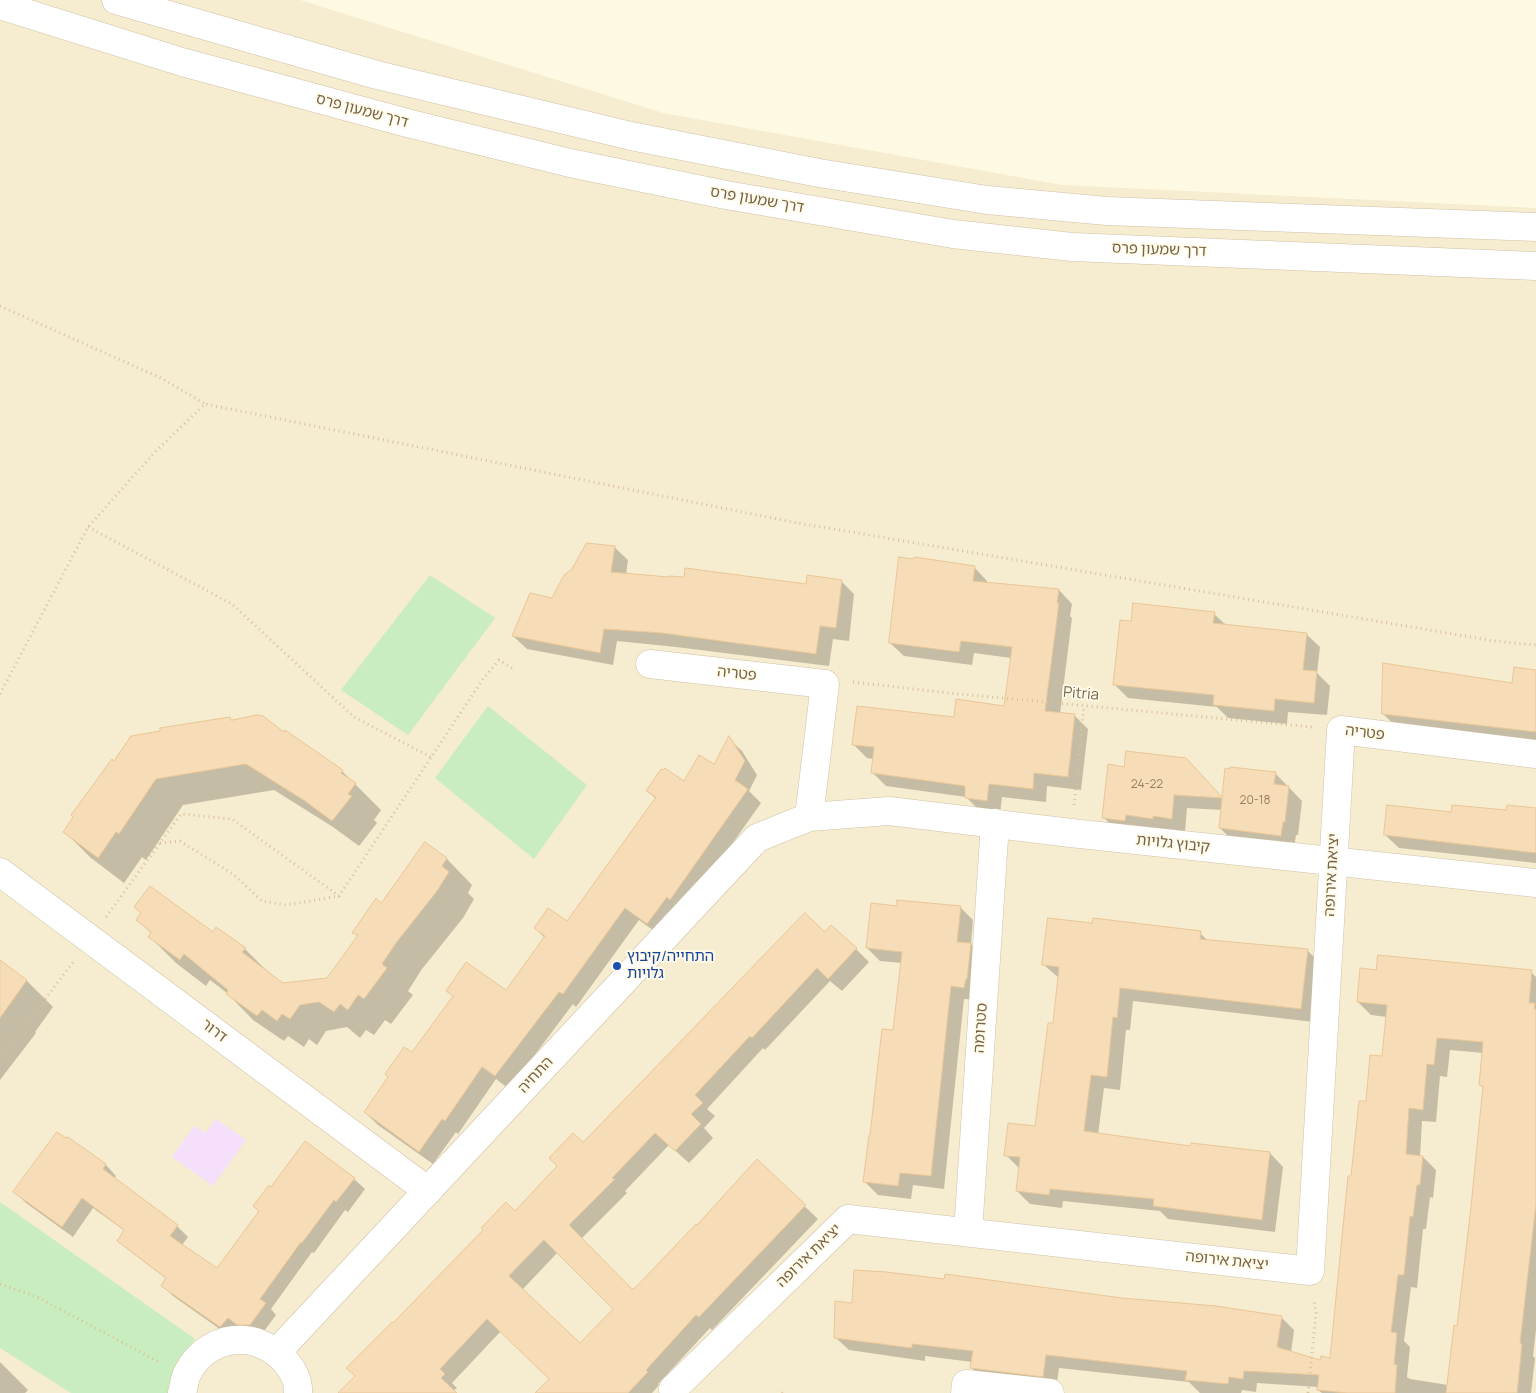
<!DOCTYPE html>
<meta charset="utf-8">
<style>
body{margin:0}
canvas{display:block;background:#fef9e2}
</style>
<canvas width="1536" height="1393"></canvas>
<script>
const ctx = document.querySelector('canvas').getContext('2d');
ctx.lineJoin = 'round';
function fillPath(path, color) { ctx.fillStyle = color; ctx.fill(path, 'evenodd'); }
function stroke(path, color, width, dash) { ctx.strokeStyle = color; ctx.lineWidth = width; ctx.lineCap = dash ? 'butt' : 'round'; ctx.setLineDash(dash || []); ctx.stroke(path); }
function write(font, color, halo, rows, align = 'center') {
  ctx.font = font + ' Manrope,"Noto Sans Hebrew",sans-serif'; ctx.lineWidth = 4; ctx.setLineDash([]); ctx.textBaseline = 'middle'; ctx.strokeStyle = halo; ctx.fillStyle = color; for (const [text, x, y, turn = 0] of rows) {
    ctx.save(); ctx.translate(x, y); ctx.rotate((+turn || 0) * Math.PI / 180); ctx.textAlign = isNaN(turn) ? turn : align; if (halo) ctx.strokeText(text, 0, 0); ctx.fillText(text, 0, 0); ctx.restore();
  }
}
const residential = new Path2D(`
 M0 0H300L663 113 1062 185 1536 208V1393H0Z`);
const education = new Path2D(`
 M216 1119 246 1140 213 1186 172 1157 194 1126 205 1133Z`);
const green = new Path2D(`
 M430 575 495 618 408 735 341 690Z
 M488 706 587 785 534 859 435 778Z
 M0 1202 195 1339 186 1352 170 1393H71L0 1348Z`);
const shadow = new Path2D(`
 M614 547 628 560 626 575 807 585 841 581 854 594 849 641 833 639 829 666 676 647 617 641 613 665 527 649 513 636 553 599Z
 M974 567 987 581V583L1059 590 1072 604 1070 616 1072 618 1060 714 1075 716 1088 729 1081 790 1047 786 1046 802 1002 797 1000 814 980 811 966 797 886 786 873 773 874 759 867 758 854 745 1005 707 1011 658 974 653 972 665 904 656 890 643Z
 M1214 614 1226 625 1306 634 1320 647 1317 673 1330 686 1327 715 1288 712 1287 724 1228 718 1217 707 1128 698 1114 684 1132 622Z
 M1536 671V743L1397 727 1383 714 1513 685Z
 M230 718 233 721 284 734 286 732 342 771 381 810 374 820 377 823 359 846 333 827 274 790 183 805 146 860 142 857 124 883 91 858 65 832 115 762Z
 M729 739 742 751 757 775 749 791 761 803 684 912 661 936 639 920 576 1007 573 1004 509 1089 496 1079 458 1134 456 1132 433 1164 378 1125 365 1112 412 1054 454 997 447 990 506 992 545 938 535 928 567 923 656 799 648 791 685 783 715 766Z
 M1125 768 1199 773 1223 799 1275 773 1302 801 1298 835H1296L1294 848 1233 841 1220 828 1222 810 1187 808 1185 832 1165 829V831H1117L1103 817Z
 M1536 810V863L1399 848 1385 835 1453 813Z
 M446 858 472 885 468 893 474 899 463 918 422 969 408 991 413 995 391 1024 385 1020 374 1035 366 1030 360 1038 347 1027 326 1031 317 1045 309 1039 304 1047 288 1036 284 1041 253 1020 227 993 210 980 206 986 176 963 150 937 152 934 138 920 213 933 216 928 245 949 271 975 283 984 328 979 358 937 354 932 381 905Z
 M898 907H960L973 920 971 944 984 958 977 1000 964 999 944 1189 913 1185 911 1199 878 1195 865 1182 894 1032 902 963 880 961 867 948Z
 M825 933 856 949 869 962 842 991 830 981 765 1050 763 1048 707 1109 715 1116 704 1128 713 1138 689 1163 669 1145 625 1191 627 1193 581 1239 632 1290 636 1289 697 1227 757 1161 818 1219 712 1330 710 1328 658 1384 659 1385 652 1393H538L550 1379 501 1331 452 1383 457 1388 453 1391 455 1393H345L515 1213 583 1144ZM558 1252 615 1309 580 1345 522 1290Z
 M1200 933 1209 942 1307 950 1321 964 1314 1022 1133 1001 1130 1030H1126L1120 1090 1104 1088 1098 1135 1192 1148 1270 1153 1283 1167 1275 1232 1168 1219 1160 1211 1063 1201 1062 1208 1030 1204 1017 1191 1019 1168 1006 1155 1036 1127 1054 1025 1059 978 1044 965Z
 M2 963 27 981 53 1007 35 1032 36 1033 0 1080V965Z
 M1531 972 1536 977V1330L1533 1356 1535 1358 1531 1393H1322L1318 1390V1387L1257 1383 1256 1392 1242 1390 1241 1393H1200L1189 1382 1059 1368 1056 1389 984 1381 971 1367 972 1362 925 1356V1361L849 1350 835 1337 853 1305 945 1281 946 1275 1122 1299 1281 1317 1294 1330 1291 1353 1321 1362 1331 1359 1352 1177 1367 1103 1383 1057 1387 1017 1371 1015 1358 1002ZM1450 1050 1483 1053 1480 1084 1484 1089 1458 1327 1448 1385 1410 1379 1407 1377 1410 1347 1404 1341 1411 1287 1417 1288 1423 1229H1426L1430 1197 1433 1198 1436 1170 1423 1157H1420L1422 1121 1436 1122 1440 1076 1447 1077Z
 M68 1139 106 1165 116 1176 114 1179 177 1226 188 1237 182 1245 218 1270 260 1211 271 1188 354 1179 365 1189 348 1212 345 1210 314 1253 312 1252 271 1309 276 1315 261 1335 231 1337 173 1296 163 1285 167 1279 130 1251 119 1241 125 1231 93 1208 73 1237 26 1203 15 1192Z
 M0 1362 28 1390 25 1393H0Z`);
const building = new Path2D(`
 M587 543 615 546 611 572 669 577V576L684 577 685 568 806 584 807 575 842 580 836 628 820 626 816 654 662 633 604 629 600 653 512 636 530 593 552 598 564 575 571 570Z
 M899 557 913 559 914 557 975 566 973 581 1059 589 1057 603H1059L1045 711 1075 714 1068 777 1034 773 1033 789 989 784 987 801 965 798V786L871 773 874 747 852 745 857 706 954 717 956 699 1004 706 1012 647 961 641 959 652 889 643Z
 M1133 603 1215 612 1213 623 1307 633 1303 670 1317 671 1314 703 1275 699 1274 711 1213 705 1214 695 1113 685 1120 620 1131 621Z
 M1383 663 1512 683 1514 667 1536 670V732L1382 714Z
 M258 715 263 716 284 732 285 730 343 770 341 773 356 783 348 794 352 796 332 821 305 801 246 764 156 779 119 834 116 832 98 858 63 832 73 817 71 815 112 759 114 761 131 736 160 731V728L230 717 231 720Z
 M729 736 745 761 735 780 748 789 670 900 667 897 647 924 625 908 563 994 559 992 495 1076 482 1067 445 1121 442 1119 419 1152 364 1112 388 1077 385 1074 404 1047 412 1052 453 996 446 991 466 962 506 990 545 936 534 928 548 908 567 921 656 797 646 791 661 769 663 770 665 768 684 781 699 755 714 764Z
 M1126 751 1186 758 1222 797 1225 768 1230 769V767L1276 772 1274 784 1289 786 1285 822H1283L1281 836 1219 828 1222 798 1174 795 1172 819 1153 816V819L1126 815 1125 821 1102 818 1108 764 1124 767Z
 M1387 805 1451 812 1452 805 1506 810 1507 805 1536 808V853L1384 835Z
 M425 842 447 858 442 866 449 872 437 891 396 943 382 964 387 968 364 999 358 995 348 1010 340 1004 334 1012 319 1002 300 1005 290 1019 282 1014 277 1021 262 1010 257 1016 226 994 228 990 184 954 180 960 148 937 151 932 136 920 141 913 134 907 150 886 213 932 216 927 246 948 242 952 283 983 327 978 358 935 352 933 376 898 381 903Z
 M897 900 961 906 957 942 971 943 967 979H966L964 988 951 986 931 1176 900 1173 898 1186 863 1182 869 1135H870L882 1029 893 1030 902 952 866 948 871 903 897 906Z
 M805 913 825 932 831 925 857 948 828 979 817 968 752 1038 750 1036 695 1095 703 1103 691 1114 701 1124 675 1151 655 1133 612 1178 615 1179 569 1225 632 1289 635 1288 696 1224 697 1225 757 1159 806 1205 699 1317 696 1315 646 1370 648 1372 628 1393H535L549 1379 487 1319 440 1369 445 1374 441 1378 457 1393H338L355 1376 346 1368 392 1322 393 1323 483 1230 481 1228 506 1202 515 1211 557 1166 549 1158 573 1133 583 1142ZM544 1240 613 1309 580 1343 509 1276Z
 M1048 918 1092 923 1093 918 1201 931 1200 939 1308 949 1301 1009 1120 988 1117 1018 1113 1017 1107 1077 1091 1075 1084 1131 1190 1146 1191 1143 1270 1152 1262 1220 1153 1206 1154 1199 1050 1189 1049 1195 1016 1191 1020 1157 1004 1156 1008 1123 1035 1126 1048 1023H1053L1059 967 1042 965Z
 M1378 955 1532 970 1529 1003H1535L1534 1009H1536V1204L1520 1343 1522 1344 1517 1393H1446L1454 1325 1457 1326 1471 1207 1483 1086 1479 1085 1483 1042 1437 1038 1434 1065 1427 1064 1423 1110 1409 1108 1406 1154 1423 1156 1420 1185H1417L1413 1217 1410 1216 1404 1275H1398L1391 1332 1397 1333 1394 1364 1397 1365 1395 1393H1347L1317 1390 1319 1375 1244 1371 1243 1379 1229 1377 1228 1384 1185 1380 1187 1371 1046 1355 1043 1377 970 1368 973 1351 912 1344V1348L834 1338 835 1301 852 1303 854 1270 886 1272 944 1279 945 1274 1122 1298 1216 1306 1282 1316 1277 1347 1320 1360 1321 1356 1330 1358 1348 1176H1351L1359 1101H1366L1370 1055 1382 1056 1387 1005 1357 1002 1360 968 1376 970Z
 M0 960 27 980 0 1018Z
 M57 1132 66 1138 68 1137 106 1164 103 1169 178 1225 170 1236 217 1268 259 1211 253 1206 269 1185 271 1187 305 1141 355 1178 336 1202 334 1200 302 1243 301 1242 260 1299 266 1303 250 1325H237L228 1318 220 1327 161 1286 166 1278 117 1241 124 1230 82 1198 62 1227 13 1192Z`);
const path = new Path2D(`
 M0 306 163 379 205 404
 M88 527 232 604 354 717 431 757
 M853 682 949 693 1312 727
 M0 694 88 527 154 453 205 404 792 522 1494 641 1536 645
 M1074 805 1084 706
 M160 843 180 841 233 874 262 901 286 905 339 896
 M106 917 181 814 232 819 339 896 483 679 499 660 515 670
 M0 1059 73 962
 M0 1284 35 1296 161 1363
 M782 1393 783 1392 785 1393
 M1308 1393 1316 1313 1314 1299`);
const minor = new Path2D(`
 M650 664 825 684 809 817
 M0 872 428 1191
 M968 1232 995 823
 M673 1389 848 1219 1310 1271 1341 730 1536 754
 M965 1393 966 1384 1050 1393`);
const tertiary = new Path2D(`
 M116 0 377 75 631 136 819 173 987 200 1107 211 1536 227
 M0 5 182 62 411 124 570 163 726 195 953 234 1072 247 1536 266
 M277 1352 757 838 809 817 889 811 1071 833 1536 883
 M182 1393C184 1387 184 1380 187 1374 207 1334 256 1328 286 1362 293 1370 299 1382 298 1393`);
const markers = [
 [617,966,5,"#1a4fb4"]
];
const numberNames = [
 ["24-22",1147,785],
 ["20-18",1255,801]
];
const streetNames = [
 ["דרך שמעון פרס",362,111,15],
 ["דרך שמעון פרס",757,200,10],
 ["דרך שמעון פרס",1159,250,2],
 ["פטריה",737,674,6],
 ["Pitria",1081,694,5],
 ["פטריה",1365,733,7],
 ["קיבוץ גלויות",1173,844,6],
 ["יציאת אירופה",1332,875,-87],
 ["סטרומה",981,1028,-86],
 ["דרור",214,1031,37],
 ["התחיה",536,1075,-47],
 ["יציאת אירופה",809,1256,-44],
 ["יציאת אירופה",1227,1261,6]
];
const transitNames = [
 ["התחייה/קיבוץ",627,957],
 ["גלויות",627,974]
];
fillPath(residential, '#f6eccf');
fillPath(education, '#f6dffa');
fillPath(green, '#c9edbf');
fillPath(shadow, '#0003');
fillPath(building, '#f6dcb7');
stroke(building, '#eac796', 1);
stroke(minor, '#d0c1a8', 29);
stroke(tertiary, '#d0c1a8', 29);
stroke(path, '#dbc09a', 3, [1, 4]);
stroke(minor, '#fff', 28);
stroke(tertiary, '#fff', 28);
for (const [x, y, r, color] of markers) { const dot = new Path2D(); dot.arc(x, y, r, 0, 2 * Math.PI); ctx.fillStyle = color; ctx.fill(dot); stroke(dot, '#fffbea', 2); }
write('12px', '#988062', null, numberNames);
write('15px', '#786246', '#fffbea', streetNames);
write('15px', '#164399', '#fffbea', transitNames, 'left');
</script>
